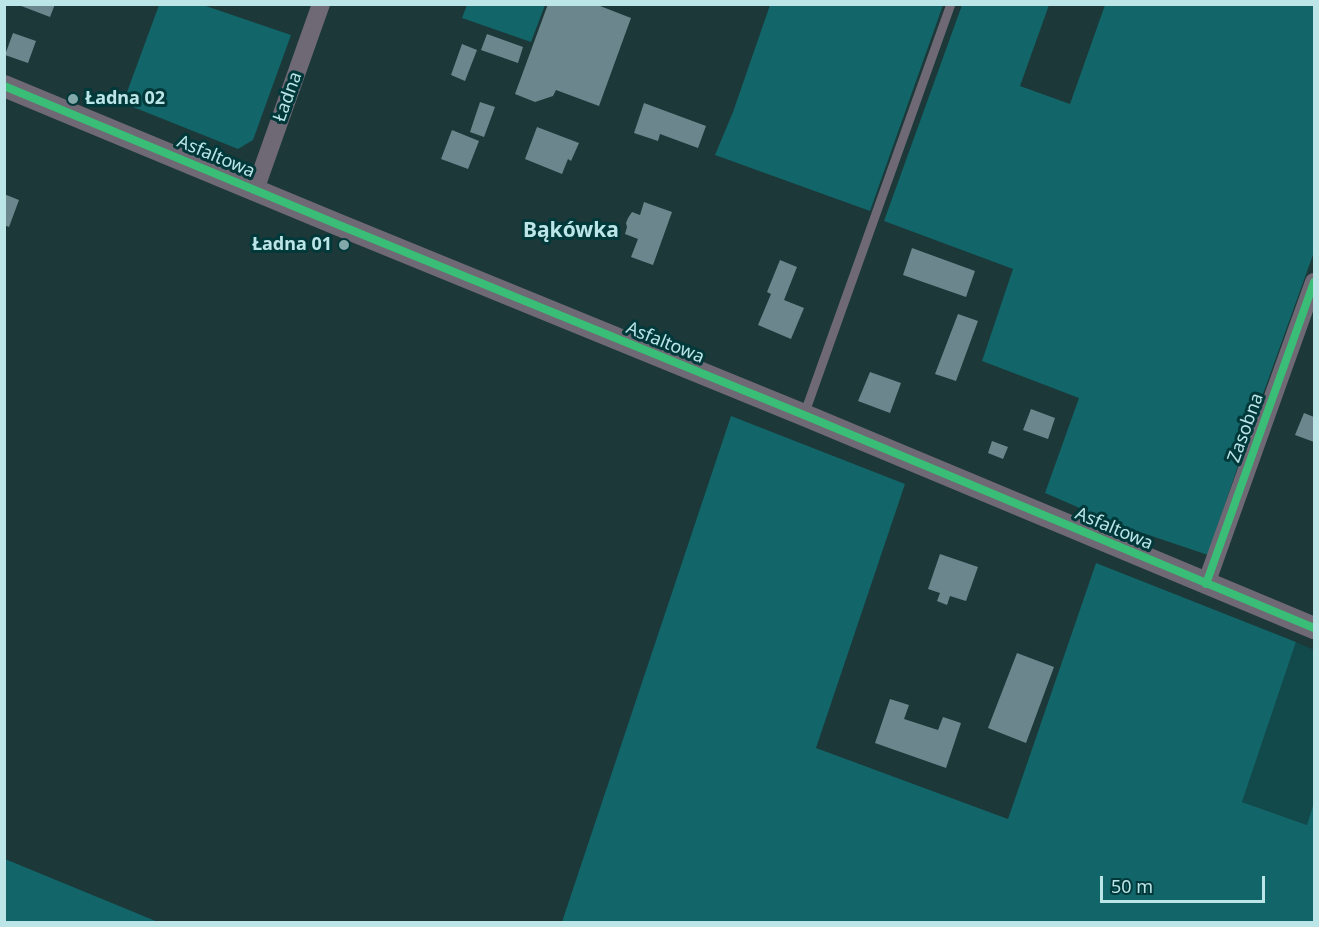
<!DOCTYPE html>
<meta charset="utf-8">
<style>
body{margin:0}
#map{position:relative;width:1319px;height:927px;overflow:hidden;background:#1c3839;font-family:"Noto Sans",sans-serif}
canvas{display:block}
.frame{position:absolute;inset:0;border:6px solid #bbe5e7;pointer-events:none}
.scale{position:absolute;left:1100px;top:876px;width:165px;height:27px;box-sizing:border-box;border:3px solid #bbe5e7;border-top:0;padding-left:8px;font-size:18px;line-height:21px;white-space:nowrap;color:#bbe5e7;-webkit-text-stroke:4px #01393b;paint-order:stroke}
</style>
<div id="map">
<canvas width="1319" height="927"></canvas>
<div class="frame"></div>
<div class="scale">50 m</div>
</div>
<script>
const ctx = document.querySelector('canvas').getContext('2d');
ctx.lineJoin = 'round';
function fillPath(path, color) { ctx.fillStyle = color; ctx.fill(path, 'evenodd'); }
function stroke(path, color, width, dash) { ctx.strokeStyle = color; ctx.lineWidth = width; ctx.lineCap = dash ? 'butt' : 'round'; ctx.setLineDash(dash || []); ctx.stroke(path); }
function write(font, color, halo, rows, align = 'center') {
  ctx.font = font + ' "Noto Sans",sans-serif'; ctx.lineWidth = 6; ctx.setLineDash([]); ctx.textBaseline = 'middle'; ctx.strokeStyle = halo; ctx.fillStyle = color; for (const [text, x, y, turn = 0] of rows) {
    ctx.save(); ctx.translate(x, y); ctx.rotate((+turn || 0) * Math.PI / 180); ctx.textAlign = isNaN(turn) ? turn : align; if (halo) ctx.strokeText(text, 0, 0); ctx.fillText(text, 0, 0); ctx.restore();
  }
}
const built = new Path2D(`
 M1296 642 1314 650V802L1307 825 1242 802Z`);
const green = new Path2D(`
 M159 5H203L291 35 253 140 238 149 123 103Z
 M467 5V4L545 5 531 42 462 18Z
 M770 5H943L870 211 715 155 733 112Z
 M962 5H1049L1020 86 1070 104 1105 5H1314V252L1249 433 1208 555 1119 525 1045 493 1079 398 982 361 1013 269 884 221Z
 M731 416 905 484 816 748 1008 819 1096 563 1296 642 1242 802 1307 825 1314 802V922H562Z
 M5 859 158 922H5Z`);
const building = new Path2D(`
 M16 4H55L50 17Z
 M548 4H595L631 18 599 106 556 90 553 96 535 102 515 94Z
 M13 33 36 41 28 63 5 55Z
 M487 34 523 47 518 63 481 50Z
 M462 44 477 50 465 81 451 75Z
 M480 102 495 107 484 137 470 132Z
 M644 103 706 126 698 148 660 134 658 141 634 133Z
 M537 127 579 143 571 161 568 159 562 174 525 159Z
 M452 130 479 141 468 169 441 159Z
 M4 194 19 200 9 227 4 225Z
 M644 202 672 212 653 265 631 257 638 239 625 234 627 227 626 223 628 218 632 212 640 215Z
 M912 248 975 271 966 297 903 275Z
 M780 260 797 267 784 300 804 308 791 339 758 325 771 294 767 292Z
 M958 314 978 321 956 381 935 374Z
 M870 372 901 383 890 413 858 401Z
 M1031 409 1055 418 1048 439 1023 430Z
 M1304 413 1314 417V442L1295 435Z
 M992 441 1008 447 1003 459 988 453Z
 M940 554 978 567 966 601 950 596 947 605 937 601 940 593 928 589Z
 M1017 653 1054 667 1026 743 988 728Z
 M890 699 909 705 904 719 938 730 943 717 961 723 946 768 875 743Z`);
const service = new Path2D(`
 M804 415 951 4`);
const minor = new Path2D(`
 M255 190 321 4
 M1206 584 1314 282`);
const tertiary = new Path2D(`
 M4 86 339 225 804 415 1314 628`);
const cycleway = new Path2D(`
 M4 86 339 225 804 415 1314 628
 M1206 584 1314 282`);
const markers = [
 [73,99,6,"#83a8aa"],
 [344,245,6,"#83a8aa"]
];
const streetNames = [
 ["Ładna",288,97,-70],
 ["Asfaltowa",216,157,23],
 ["Asfaltowa",665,343,22],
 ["Zasobna",1246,428,-70],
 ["Asfaltowa",1114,529,23]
];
const poiNames = [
 ["Ładna 02",85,99],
 ["Ładna 01",332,245,"right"]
];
const quarterNames = [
 ["Bąkówka",571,231]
];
fillPath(built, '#124a4c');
fillPath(green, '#126568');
fillPath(building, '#6b878d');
stroke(service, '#6e6974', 9);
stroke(minor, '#6e6974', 18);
stroke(tertiary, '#6e6974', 22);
stroke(cycleway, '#3abd76', 8);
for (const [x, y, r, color] of markers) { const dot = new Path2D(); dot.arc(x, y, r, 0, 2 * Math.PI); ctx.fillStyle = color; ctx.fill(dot); stroke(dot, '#01393b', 2); }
write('18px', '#bbe5e7', '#01393b', streetNames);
write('bold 18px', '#bbe5e7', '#01393b', poiNames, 'left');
write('bold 21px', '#bbe5e7', '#01393b', quarterNames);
</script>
